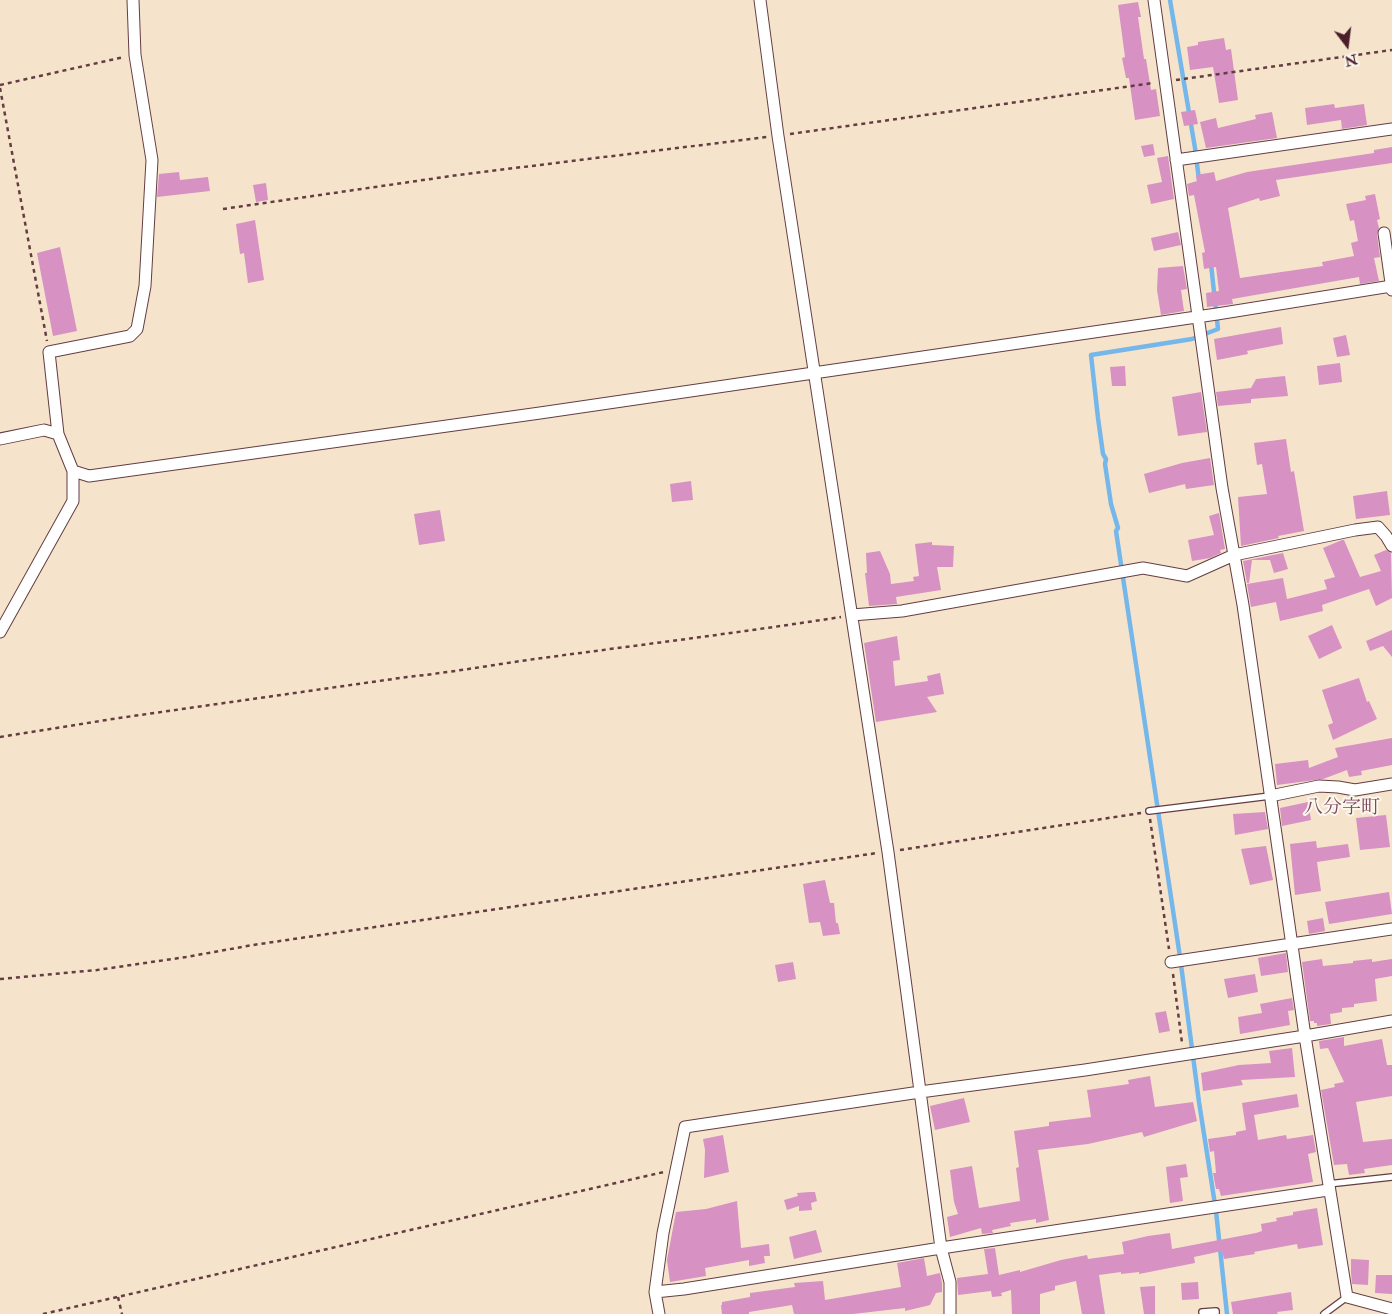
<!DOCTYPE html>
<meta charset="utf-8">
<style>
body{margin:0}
#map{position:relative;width:1392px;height:1314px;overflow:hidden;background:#f5e4cb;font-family:"IM FELL Double Pica",serif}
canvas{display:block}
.north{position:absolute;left:1322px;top:20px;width:50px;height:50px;-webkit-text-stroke:4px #fbf7ec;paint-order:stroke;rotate:165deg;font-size:14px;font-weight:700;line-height:20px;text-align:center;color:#4a1f2b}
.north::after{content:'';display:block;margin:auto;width:18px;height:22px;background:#4a1f2b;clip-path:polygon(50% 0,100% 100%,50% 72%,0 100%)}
</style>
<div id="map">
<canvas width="1392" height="1314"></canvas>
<div class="north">N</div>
</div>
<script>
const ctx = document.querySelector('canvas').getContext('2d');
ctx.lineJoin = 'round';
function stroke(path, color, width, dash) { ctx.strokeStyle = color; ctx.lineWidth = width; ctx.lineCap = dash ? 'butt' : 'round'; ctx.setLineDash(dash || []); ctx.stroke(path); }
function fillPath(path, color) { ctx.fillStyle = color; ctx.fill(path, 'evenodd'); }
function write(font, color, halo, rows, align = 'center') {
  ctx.font = font + ' "IM FELL Double Pica","Noto Serif JP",serif'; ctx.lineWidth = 4; ctx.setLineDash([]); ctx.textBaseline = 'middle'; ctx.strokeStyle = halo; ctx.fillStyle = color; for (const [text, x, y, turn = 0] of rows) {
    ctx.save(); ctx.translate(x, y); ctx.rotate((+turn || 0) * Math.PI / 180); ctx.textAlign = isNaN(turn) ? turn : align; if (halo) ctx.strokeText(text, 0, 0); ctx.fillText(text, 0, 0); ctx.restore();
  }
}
const stream = new Path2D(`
 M1170 0 1195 148 1199 180
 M1211 264 1218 329 1192 339 1091 355 1098 418 1103 454 1106 459 1105 464 1111 504 1118 528 1116 531 1180 957 1199 1102 1216 1211 1227 1314`);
const building = new Path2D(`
 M1138 2 1141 17H1138L1144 59H1146L1151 90 1156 89 1160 116 1135 120 1129 78H1126L1122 58 1125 57 1118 5Z
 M1224 38 1226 50 1231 49 1238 100 1219 103 1213 67 1190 70 1187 47 1198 45V42Z
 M1334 104 1335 108 1364 104 1367 125 1342 129 1341 120 1307 125 1305 108Z
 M1195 110 1198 124 1184 126 1181 112Z
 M1272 112 1277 138 1206 148 1200 122 1216 118 1218 128 1256 119 1255 115Z
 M1153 144 1155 155 1144 157 1141 146Z
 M1392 147V163L1276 180 1280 196 1260 201 1259 198 1228 208 1240 278 1323 266 1322 262 1354 256 1351 243 1358 241 1354 220 1350 221 1346 204 1366 200 1365 196 1375 194 1380 219 1377 220 1379 228 1377 234 1380 257 1374 258 1379 281 1360 284 1359 277 1232 299 1233 304 1207 307 1206 293 1219 291 1216 267 1204 269 1202 253 1205 252 1194 195 1189 196 1187 184 1197 181 1196 175 1214 172 1216 181 1247 172 1374 153V150Z
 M1168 156 1174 199 1151 204 1147 185 1162 182 1157 158Z
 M179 172 180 180 208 177 210 191 157 197 159 174Z
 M266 183 268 200 256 202 253 185Z
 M255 220 264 280 248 283 244 253 240 254 236 224Z
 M1178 232 1181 245 1154 251 1151 238Z
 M60 247 77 331 53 336 37 253Z
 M1183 266 1187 289 1181 290 1184 311 1161 315 1157 290 1158 268Z
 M1281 327 1283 344 1247 351 1248 354 1217 360 1214 339Z
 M1346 335 1350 355 1337 357 1333 338Z
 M1340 363 1342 382 1319 385 1317 366Z
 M1125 366 1126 386H1112L1110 367Z
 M1285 376 1288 396 1251 399V403L1218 406 1216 392 1251 388 1256 379Z
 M1201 392 1207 432 1178 436 1172 397Z
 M1286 439 1291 472 1294 471 1304 531 1278 536 1279 538 1241 546 1238 497 1267 494 1262 464 1257 465 1254 443Z
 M1210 458 1214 485 1186 489 1185 484 1149 493 1144 474 1182 463Z
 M691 481 693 500 672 502 670 484Z
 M1387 491 1390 515 1356 519 1353 496Z
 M440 510 445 541 419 545 414 514Z
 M1219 513 1225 549 1220 550 1221 553 1210 558 1192 561 1188 540 1214 535 1209 516Z
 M1342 540H1344L1360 577 1381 571 1374 555 1386 550 1391 553 1392 598 1376 606 1369 589 1322 605 1323 611 1280 621 1276 602 1251 607 1247 584 1283 578 1287 599 1327 589 1324 580 1335 577 1323 548Z
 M932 542V545L954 546 953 567H937L941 590 896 597 897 604 869 606 865 573H867L866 553 880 551 890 574 891 584 914 581 913 577 919 576 915 544Z
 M1283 553 1288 569 1274 573 1270 560H1252L1249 583H1247L1243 561Z
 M1332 625 1342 648 1319 659 1308 636Z
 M1392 630V657L1383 646 1370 651 1366 641Z
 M897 636 900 660 893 661 895 686 928 681 927 676 940 673 944 694 927 697 937 712 876 722 864 643Z
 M1359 678 1367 702 1369 701 1377 719 1333 740 1328 725 1333 723 1322 690Z
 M1392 738V765L1361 771 1362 775 1349 777 1347 770 1323 779 1277 785 1275 764 1308 760 1309 768 1338 757 1335 748Z
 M1308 802 1311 820 1282 826 1280 808Z
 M1265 812 1268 829 1235 835 1233 814Z
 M1386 815 1390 847 1360 850 1356 818Z
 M1316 841 1317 848 1348 844 1350 857 1317 862 1321 891 1295 895 1290 844Z
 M1266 846 1273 880 1250 885 1241 849Z
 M825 880 830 903H834L836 923H838L840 934 823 936 820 922 809 923 803 884Z
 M1389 892 1392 914 1329 924 1325 902Z
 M1323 918 1325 931 1309 934 1307 921Z
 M1286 953 1288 972 1261 976 1258 958Z
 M1322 959 1323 966 1353 963V961L1372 959V962L1392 959V976L1375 979 1377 1001 1354 1004V1007L1342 1008V1012L1330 1014 1331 1024 1317 1026V1023H1314V1021H1310L1302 962Z
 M793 962 796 979 778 982 775 965Z
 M1255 974 1258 992 1228 998 1224 979Z
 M1292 998 1294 1010 1288 1011 1290 1025 1240 1034 1238 1017 1262 1013 1260 1004Z
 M1166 1011 1170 1031 1159 1033 1155 1013Z
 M1344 1037V1046L1382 1039 1387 1065H1392V1096L1356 1102 1363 1142 1392 1139V1165L1364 1169 1365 1173 1349 1175 1347 1164 1334 1165 1321 1090 1335 1087 1334 1084 1344 1082 1328 1048 1320 1049 1319 1041Z
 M1292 1048 1295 1077 1241 1080 1243 1085 1203 1091 1201 1073 1239 1065 1271 1063 1269 1051Z
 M1150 1076 1155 1107 1193 1102 1197 1121 1144 1137 1142 1132 1088 1144 1038 1150 1049 1220 1036 1223V1219L1010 1223 1011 1226 992 1230 993 1233 982 1234 981 1228 950 1237 947 1217 958 1214 954 1202 950 1170 972 1166 979 1208 1020 1201 1016 1168 1019 1167 1014 1131 1049 1126V1122L1091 1117 1087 1090 1129 1084 1128 1080Z
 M1297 1094 1299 1107 1254 1115 1258 1140 1286 1135 1287 1139 1313 1135 1316 1152 1308 1154 1313 1182 1221 1196 1219 1189H1216L1213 1173H1216L1214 1151 1210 1152 1208 1139 1236 1135V1132L1246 1130 1242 1103Z
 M964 1098 970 1122 935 1130 930 1106Z
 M723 1135 729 1172 704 1178 705 1150 703 1139Z
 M1186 1164 1188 1177 1180 1178 1183 1201 1170 1203 1166 1167Z
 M810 1192H815L817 1201 811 1203 812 1210 799 1211V1206L787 1210 784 1200 798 1196 797 1193Z
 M737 1201 741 1248 769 1244 770 1256H764L765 1263 749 1266V1260L705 1268 706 1276 670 1282 667 1260 676 1212 706 1209Z
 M1317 1208 1323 1245 1298 1249 1297 1244 1254 1252 1255 1254 1224 1259 1222 1251 1194 1257 1195 1263 1139 1274V1272L1121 1274V1272L1099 1275 1105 1314H1082L1076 1281 1055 1286V1290L1040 1294V1314H1012L1011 1290 1001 1293 1002 1296 992 1297 991 1291 958 1295 957 1278 988 1274 984 1249 995 1248 999 1275 1020 1270V1272L1061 1260 1087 1255 1088 1259 1124 1254 1122 1242 1148 1236 1170 1233 1172 1249 1256 1233 1262 1231 1261 1224 1277 1221 1276 1218 1293 1215V1212Z
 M816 1230 822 1252 794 1259 789 1237Z
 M924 1258 927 1276 940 1273 942 1283V1292L936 1293 930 1305 926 1306 905 1311V1308L853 1314H794L792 1305 749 1312V1314H722L721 1305H722V1302L750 1297V1293L795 1287 794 1283 823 1281 825 1300 901 1287 897 1263Z
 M1351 1259 1369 1260 1368 1285 1352 1284 1351 1273Z
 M1376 1275H1392V1294L1375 1293Z
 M1198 1282 1199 1299 1182 1300 1181 1283Z
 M1155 1286V1314H1144L1140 1287Z
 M1291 1292 1293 1310 1277 1312 1278 1314H1233L1231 1302Z`);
const path = new Path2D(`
 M1176 80 1392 50
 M0 85 124 57
 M0 88 47 341
 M790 134 1153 83
 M223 209 458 175 767 137
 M0 737 119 718 407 677C455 672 503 663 550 657 647 644 744 632 841 617
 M1150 819 1169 949
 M900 850 1141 813
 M1173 974 1182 1043
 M0 979 97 970 186 957 253 945 877 853
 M118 1297 122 1314
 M43 1314 664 1172`);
const lane = new Path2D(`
 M1149 811 1270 796
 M1328 1184 1392 1177
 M1202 1312 1216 1311V1314
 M1324 1314 1347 1297`);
const street = new Path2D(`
 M760 0 778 136 888 852 941 1248 950 1282V1314
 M1154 0 1222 488 1243 605 1305 1036 1347 1297 1392 1309
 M1176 160 1392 129
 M1384 233 1392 290
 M58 434 49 352 130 336 137 329 145 286 152 160 135 55 133 0
 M0 439 44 430 58 434 73 471V501L0 632
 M73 471 89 476 540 413 1217 314 1392 286
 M852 615 902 611 1143 568 1187 576 1234 555 1355 530 1378 527 1386 536 1392 546
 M1270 796 1319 786 1338 787 1355 790 1392 784
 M1171 962 1392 929
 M655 1292 684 1289 941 1248 1328 1190
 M659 1314 655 1292 663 1233 685 1127 920 1092 1085 1070 1305 1036 1392 1021`);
const quarterNames = [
 ["八分字町",1342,809]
];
stroke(stream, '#75b7ea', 4.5);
fillPath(building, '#d791c3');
stroke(lane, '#643d43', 8);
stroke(street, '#643d43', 13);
stroke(path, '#643d43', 2.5, [4, 4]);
stroke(lane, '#fff', 5.5);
stroke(street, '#fff', 11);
write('19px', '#7b4760', '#fbf7ec', quarterNames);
</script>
